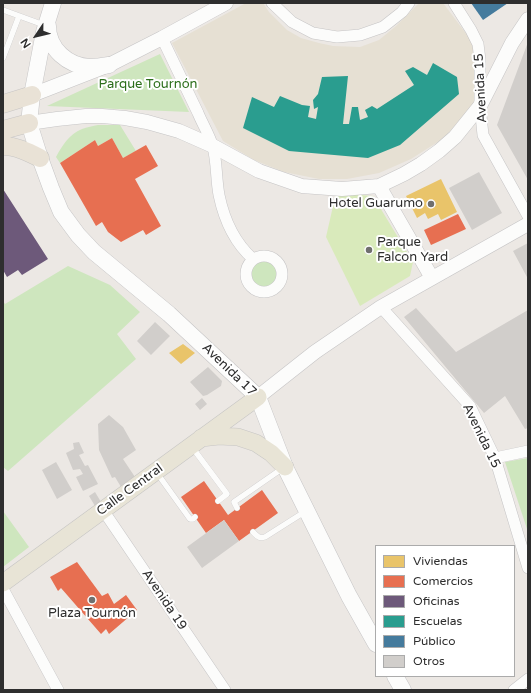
<!DOCTYPE html>
<meta charset="utf-8">
<style>
body{margin:0}
#map{position:relative;width:531px;height:693px;overflow:hidden;background:#ece8e4;font-family:"Varela Round",sans-serif}
canvas{display:block}
.frame{position:absolute;inset:0;border:4px solid #2e2e2e;pointer-events:none}
.legend{position:absolute;left:375px;top:545px;width:140px;height:132px;box-sizing:border-box;background:#fff;border:1px solid #ababab;margin:0;padding:5px 7px;list-style:none;font-size:12px;color:#2e2e2e}
.legend li{display:flex;align-items:center;gap:8px;height:20px}
.legend b{width:20px;border:1px solid #ababab}
.north{position:absolute;left:16px;top:16px;width:40px;height:40px;-webkit-text-stroke:3px #fff;paint-order:stroke;rotate:235deg;font-size:11px;font-weight:700;line-height:16px;text-align:center;color:#2e2e2e}
.north::after{content:'';display:block;margin:auto;width:14px;height:18px;background:#2e2e2e;clip-path:polygon(50% 0,100% 100%,50% 72%,0 100%)}
</style>
<div id="map">
<canvas width="531" height="693"></canvas>
<div class="frame"></div>
<ul class="legend">
<li><b style="height:11px;background:#e9c46a"></b>Viviendas</li>
<li><b style="height:11px;background:#e76f51"></b>Comercios</li>
<li><b style="height:11px;background:#6d597a"></b>Oficinas</li>
<li><b style="height:11px;background:#2a9d8f"></b>Escuelas</li>
<li><b style="height:11px;background:#457b9d"></b>Público</li>
<li><b style="height:11px;background:#d1cecb"></b>Otros</li>
</ul>
<div class="north">N</div>
</div>
<script>
const ctx = document.querySelector('canvas').getContext('2d');
ctx.lineJoin = 'round';
function fillPath(path, color) { ctx.fillStyle = color; ctx.fill(path, 'evenodd'); }
function stroke(path, color, width, dash) { ctx.strokeStyle = color; ctx.lineWidth = width; ctx.lineCap = dash ? 'butt' : 'round'; ctx.setLineDash(dash || []); ctx.stroke(path); }
function write(font, color, halo, rows, align = 'center') {
  ctx.font = font + ' "Varela Round",sans-serif'; ctx.lineWidth = 4; ctx.setLineDash([]); ctx.textBaseline = 'middle'; ctx.strokeStyle = halo; ctx.fillStyle = color; for (const [text, x, y, turn = 0] of rows) {
    ctx.save(); ctx.translate(x, y); ctx.rotate((+turn || 0) * Math.PI / 180); ctx.textAlign = isNaN(turn) ? turn : align; if (halo) ctx.strokeText(text, 0, 0); ctx.fillText(text, 0, 0); ctx.restore();
  }
}
const education = new Path2D(`
 M246 3H263L269 12 287 30 301 38 319 43 333 46 360 47 379 40 396 26 419 3H443L474 44 475 103 444 138 411 159 379 173 347 179H319L284 172 254 160 223 141 172 43Z`);
const green = new Path2D(`
 M160 54 189 112 47 106Z
 M98 125H120L136 151 123 158 112 138 98 146 95 140 60 163 56 157C62 146 69 134 82 129 87 127 93 126 98 125Z
 M251 274a13 13 0 1 1 26 0a13 13 0 1 1-26 0Z
 M68 266 110 285 140 312 117 334 136 359 8 471 3 467V301L5 304Z
 M528 458V532L505 462Z
 M3 511 29 547 3 567Z`);
const pitch = new Path2D(`
 M336 193 373 196 413 262 410 276 360 306 326 237Z`);
const homes = new Path2D(`
 M441 179 457 212 441 220 438 214 428 219 425 213 417 218 406 196Z
 M183 344 195 353 181 364 169 353Z`);
const shops = new Path2D(`
 M112 138 123 158 146 145 158 166 135 179 161 226 146 235 143 230 121 242 108 232 102 222 96 226 60 163 95 140 98 146Z
 M458 214 466 229 431 245 424 230Z
 M204 481 228 515 262 490 278 513 239 541 224 520 206 533 181 497Z
 M77 562 102 596 108 593 114 604 126 595 137 610 109 634 106 629 101 634 61 588 58 591 50 577Z`);
const offices = new Path2D(`
 M3 189 48 259 22 275 18 270 7 277 3 270Z`);
const schools = new Path2D(`
 M433 63 457 77 459 94 400 145 368 158 289 151 243 128 252 97 274 107 280 96 302 105 310 106 308 117 316 119 318 107 314 109 313 100 318 94 322 77 348 76 343 124H349L352 107H358L360 120 368 117 365 110 372 106 377 109 414 85 405 71 413 67 427 75Z`);
const public = new Path2D(`
 M471 3H508L483 20Z`);
const building = new Path2D(`
 M528 42V180L497 125Z
 M479 172 502 213 472 230 449 188Z
 M528 243V279L513 251Z
 M416 308 456 352 528 310V428L525 429 505 396 484 413 404 317Z
 M155 322 170 336 151 355 137 341Z
 M208 367 222 381 221 386 207 395 203 396 190 382Z
 M202 398 207 404 200 410 195 404Z
 M109 415 123 427 136 450 123 459 135 477 121 487 115 477 112 478 99 450 98 424Z
 M79 442 84 453 79 455 85 466 88 465 98 484 83 491 76 477 83 474 80 469 73 470 66 453 74 449 73 443Z
 M56 462 72 490 57 499 42 470Z
 M95 492 101 502 95 506 89 496Z
 M224 520 239 541 202 568 187 547Z`);
const service = new Path2D(`
 M3 10 44 25
 M3 58 19 16
 M192 447 227 494 218 501
 M157 473 190 519H193L195 517
 M237 508 234 502 283 468
 M253 532C257 536 259 539 265 537L306 511`);
const minor = new Path2D(`
 M272 3 292 22 313 33 337 37 360 35 383 27 402 12 409 3
 M454 3 471 30 478 44 480 60V106L483 135 528 216
 M162 38C174 63 186 88 198 113 202 123 210 136 213 147 217 162 216 179 219 195 224 219 235 243 253 259
 M246 274a18 18 0 1 1 36 0a18 18 0 1 1-36 0Z
 M381 307 470 406 495 458 528 568
 M495 458 528 451
 M103 510 225 690
 M3 589 58 690
 M514 690 528 679`);
const tertiary = new Path2D(`
 M32 95 109 65 162 38 226 3
 M29 123 57 119 86 116H102L125 118 147 122 179 131 213 146 259 171 302 186 342 189 379 186 404 174 421 164 439 151 455 137 480 106 512 43 528 19
 M379 186 432 278
 M258 397 315 352 381 307 528 224`);
const secondary = new Path2D(`
 M53 3 44 32 32 95 29 123 40 158 51 188 61 212 78 235 94 252 169 314 258 397 285 467 349 596 376 644
 M48 26C48 49 68 66 90 67 97 67 103 66 109 65
 M395 676 403 690`);
const primary = new Path2D(`
 M201 438 219 436 238 437 256 443 271 453 285 467
 M3 583 258 397`);
const trunk = new Path2D(`
 M3 104 32 95
 M3 130 29 123
 M3 146C16 146 28 152 40 158`);
const markers = [
 [431,204,4,"#706f6e"],
 [369,250,4,"#706f6e"],
 [92,600,4,"#706f6e"]
];
const parkNames = [
 ["Parque Tournón",148,85]
];
const streetNames = [
 ["Avenida 15",481,88,-93],
 ["Avenida 17",229,370,44],
 ["Avenida 15",481,436,64],
 ["Calle Central",130,490,-36],
 ["Avenida 19",164,600,56]
];
const poiNames = [
 ["Hotel Guarumo",423,204],
 ["Parque",377,243,"left"],
 ["Falcon Yard",377,258,"left"],
 ["Plaza Tournón",92,614,"center"]
];
fillPath(education, '#e6e0d3');
fillPath(green, '#cee6be');
fillPath(pitch, '#d9eabb');
fillPath(homes, '#e9c46a');
fillPath(shops, '#e76f51');
fillPath(offices, '#6d597a');
fillPath(schools, '#2a9d8f');
fillPath(public, '#457b9d');
fillPath(building, '#d1cecb');
stroke(service, '#c5c4c5', 6);
stroke(minor, '#c5c4c5', 12);
stroke(tertiary, '#c5c4c5', 15);
stroke(secondary, '#c5c4c5', 17);
stroke(primary, '#c6c5c4', 18);
stroke(trunk, '#c6c5c4', 19);
stroke(service, '#fcfcfb', 5.5);
stroke(minor, '#fcfcfb', 11);
stroke(tertiary, '#fcfcfb', 14);
stroke(secondary, '#fcfcfb', 16);
stroke(primary, '#e8e4d6', 17);
stroke(trunk, '#e9e2d6', 18);
for (const [x, y, r, color] of markers) { const dot = new Path2D(); dot.arc(x, y, r, 0, 2 * Math.PI); ctx.fillStyle = color; ctx.fill(dot); stroke(dot, '#fff', 1.5); }
write('13px', '#2c6e1b', '#fff', parkNames);
write('13px', '#2e2e2e', '#fff', streetNames);
write('13px', '#2e2e2e', '#fff', poiNames, 'right');
</script>
